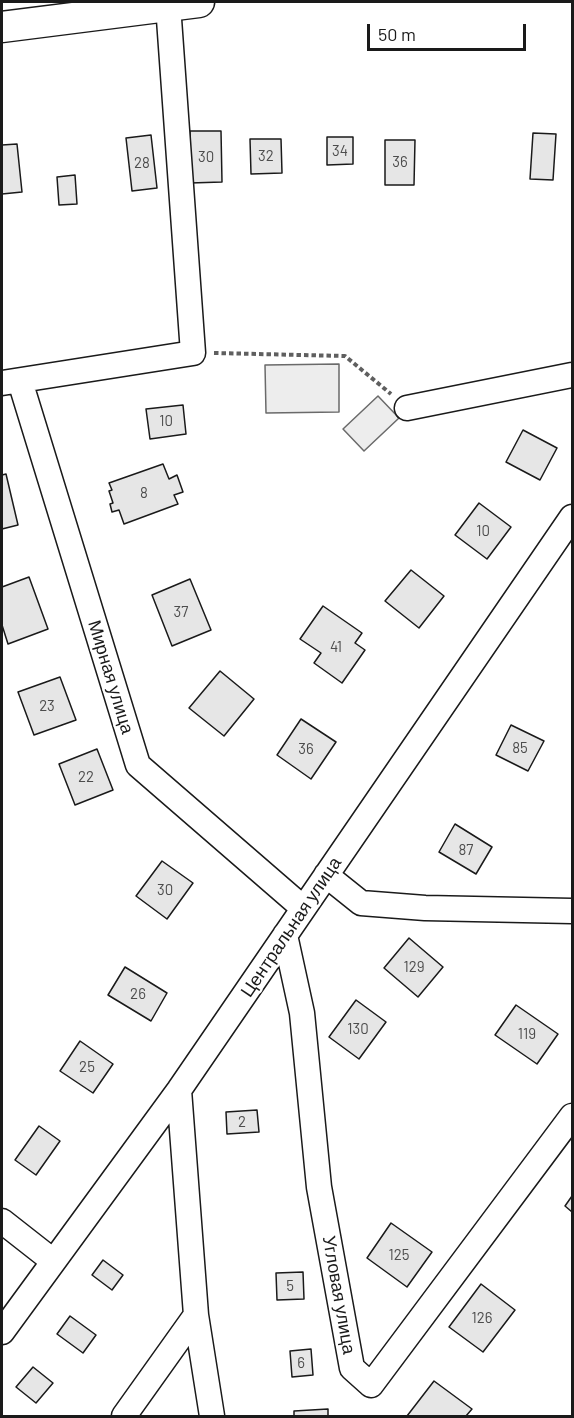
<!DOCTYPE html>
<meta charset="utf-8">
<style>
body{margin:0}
#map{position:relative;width:574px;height:1418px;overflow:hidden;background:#fff;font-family:Barlow,sans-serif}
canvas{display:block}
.frame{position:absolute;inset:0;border:3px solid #1a1a1a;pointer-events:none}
.scale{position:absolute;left:367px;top:24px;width:159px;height:27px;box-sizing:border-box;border:3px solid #1a1a1a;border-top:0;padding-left:8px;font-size:18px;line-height:21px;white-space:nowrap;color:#1a1a1a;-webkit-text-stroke:4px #fff;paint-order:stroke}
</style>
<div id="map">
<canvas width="574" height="1418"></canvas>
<div class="frame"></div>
<div class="scale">50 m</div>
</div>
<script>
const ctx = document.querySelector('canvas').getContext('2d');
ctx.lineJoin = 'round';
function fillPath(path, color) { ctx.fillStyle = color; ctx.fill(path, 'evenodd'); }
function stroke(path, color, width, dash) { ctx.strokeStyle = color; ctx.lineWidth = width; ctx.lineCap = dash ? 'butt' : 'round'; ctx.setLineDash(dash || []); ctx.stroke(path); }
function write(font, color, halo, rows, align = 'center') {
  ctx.font = font + ' Barlow,sans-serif'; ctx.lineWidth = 4.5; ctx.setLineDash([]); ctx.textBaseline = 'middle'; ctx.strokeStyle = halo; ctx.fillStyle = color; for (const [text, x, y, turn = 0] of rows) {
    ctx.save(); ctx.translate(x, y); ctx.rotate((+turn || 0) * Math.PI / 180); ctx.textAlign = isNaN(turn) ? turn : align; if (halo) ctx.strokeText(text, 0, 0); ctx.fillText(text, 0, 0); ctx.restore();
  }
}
const built = new Path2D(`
 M339 364V412L266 413 265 365Z
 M378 396 399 418 364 451 343 429Z`);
const building = new Path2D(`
 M190 131H221L222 182 190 183Z
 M533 133 556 134 553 180 530 179Z
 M151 135 157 188 132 191 126 138Z
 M327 137H353V164L327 165Z
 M250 139H281L282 173 251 174Z
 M385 140H415L414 185H385Z
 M17 144 22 192 2 194V145Z
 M75 175 77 204 59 205 57 177Z
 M183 405 186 434 150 439 146 409Z
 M523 430 557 448 540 480 506 462Z
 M163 464 169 479 177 475 183 492 174 495 178 504 124 524 119 510 112 512 110 504 113 503 109 491 112 490 109 483Z
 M6 474 18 525 2 529V475Z
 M479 503 511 527 487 559 455 535Z
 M411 570 444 596 419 628 385 601Z
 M29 577 48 629 8 644 2 625V587Z
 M190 579 211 630 172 646 152 595Z
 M323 606 362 633 355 643 365 650 342 683 314 663 321 653 300 639Z
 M220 671 254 699 224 736 189 708Z
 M60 677 76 720 34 735 18 692Z
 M301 719 336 742 311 779 277 755Z
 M511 725 544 741 528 771 496 755Z
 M97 749 113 790 75 805 59 764Z
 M455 824 492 847 476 874 439 852Z
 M162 861 193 883 167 919 136 896Z
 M409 938 443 967 418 997 384 968Z
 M125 967 167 993 151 1021 108 995Z
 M356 1000 386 1022 359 1059 329 1037Z
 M516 1005 558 1034 537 1064 495 1035Z
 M80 1041 113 1064 93 1093 60 1071Z
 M257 1110 259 1132 227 1134 226 1112Z
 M39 1126 60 1141 36 1175 15 1160Z
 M572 1196V1212L565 1206Z
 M391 1223 432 1252 407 1287 367 1258Z
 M103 1260 123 1275 112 1290 92 1275Z
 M303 1272 304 1299 277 1300 276 1273Z
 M481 1284 515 1310 483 1352 449 1327Z
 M70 1316 96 1335 83 1353 57 1334Z
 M311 1349 313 1375 292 1377 290 1351Z
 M33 1367 53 1383 36 1403 16 1387Z
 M434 1381 472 1409 466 1416H407Z
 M328 1409V1416H294V1411Z`);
const path = new Path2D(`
 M214 353 345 356 391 394`);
const minor = new Path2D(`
 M20 381 138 765 303 908
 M2 383 193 353 168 5
 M407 408 572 375
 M326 875 361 903 425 908 572 911
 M285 935 302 1013 319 1187 352 1368 371 1385 572 1116
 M179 1090 196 1315 212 1416
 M2 1221 53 1261
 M2 1332 179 1090 572 517
 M124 1416 196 1315`);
const major = new Path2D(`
 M2 27 199 2`);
const numberNames = [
 ["34",340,151],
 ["32",266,156],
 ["30",206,157],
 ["36",400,162],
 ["28",142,163],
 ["10",166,421],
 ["8",144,493],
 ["10",483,531],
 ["37",181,612],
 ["41",336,647],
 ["23",47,706],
 ["85",520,748],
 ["36",306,749],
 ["22",86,777],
 ["87",466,850],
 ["30",165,890],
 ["129",414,967],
 ["26",138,994],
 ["130",358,1029],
 ["119",527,1034],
 ["25",87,1067],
 ["2",242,1122],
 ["125",399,1255],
 ["5",290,1286],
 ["126",482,1318],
 ["6",301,1363]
];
const streetNames = [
 ["Мирная улица",111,677,73],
 ["Центральная улица",291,927,-56],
 ["Угловая улица",339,1295,80]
];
fillPath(built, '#ededed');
stroke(built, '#6a6a6a', 1.5);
fillPath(building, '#e6e6e6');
stroke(building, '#1a1a1a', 1.5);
stroke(minor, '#1a1a1a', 27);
stroke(major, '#1a1a1a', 33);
stroke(path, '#5f5f5f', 4, [4.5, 3]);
stroke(minor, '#fff', 24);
stroke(major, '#fff', 30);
write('15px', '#4d4d4d', null, numberNames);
write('18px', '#1a1a1a', '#fff', streetNames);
</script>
